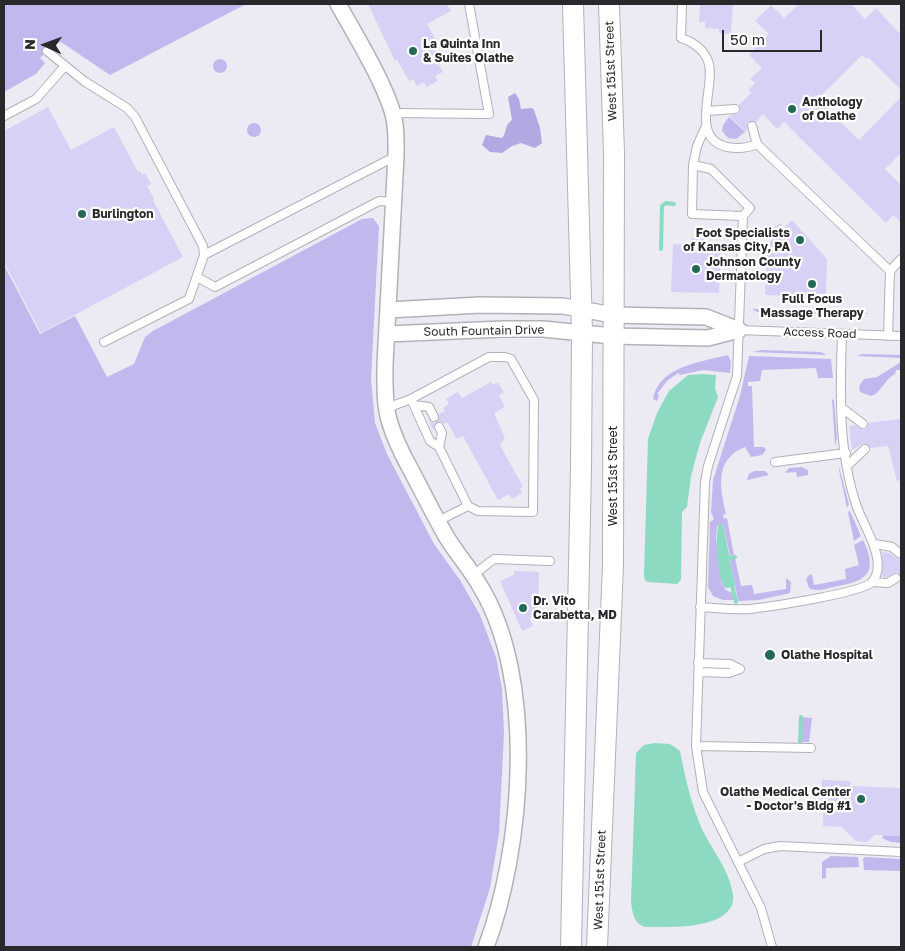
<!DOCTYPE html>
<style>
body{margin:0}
#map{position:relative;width:905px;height:951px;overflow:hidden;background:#eceaf2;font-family:"Golos Text",sans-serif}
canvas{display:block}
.frame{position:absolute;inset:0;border:5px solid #29282b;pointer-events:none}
.north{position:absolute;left:20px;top:20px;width:50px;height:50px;-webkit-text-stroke:4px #fff;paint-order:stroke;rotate:272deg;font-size:14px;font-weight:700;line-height:20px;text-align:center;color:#29282b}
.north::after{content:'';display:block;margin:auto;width:18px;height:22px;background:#29282b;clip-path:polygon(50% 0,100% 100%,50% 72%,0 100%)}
.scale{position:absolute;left:722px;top:30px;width:100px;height:22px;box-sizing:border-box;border:2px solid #29282b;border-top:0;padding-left:6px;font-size:15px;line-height:18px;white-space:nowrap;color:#29282b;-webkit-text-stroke:4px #fff;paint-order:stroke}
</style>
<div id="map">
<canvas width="905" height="951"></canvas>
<div class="frame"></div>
<div class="north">N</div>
<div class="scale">50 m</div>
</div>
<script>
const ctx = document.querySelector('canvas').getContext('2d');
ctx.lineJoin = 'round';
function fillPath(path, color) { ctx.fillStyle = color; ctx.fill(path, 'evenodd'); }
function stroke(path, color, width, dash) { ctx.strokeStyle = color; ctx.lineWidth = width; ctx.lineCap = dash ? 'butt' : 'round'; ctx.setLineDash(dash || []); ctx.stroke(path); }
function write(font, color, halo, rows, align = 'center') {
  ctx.font = font + ' "Golos Text",sans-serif'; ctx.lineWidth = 4.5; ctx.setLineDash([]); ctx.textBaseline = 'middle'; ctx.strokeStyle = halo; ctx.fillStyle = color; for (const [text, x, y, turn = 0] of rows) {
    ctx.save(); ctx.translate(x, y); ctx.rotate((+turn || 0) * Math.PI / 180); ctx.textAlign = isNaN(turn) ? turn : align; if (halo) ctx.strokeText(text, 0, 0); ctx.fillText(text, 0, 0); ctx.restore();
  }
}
const green = new Path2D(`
 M4 4H246L110 75 61 42 53 45 40 58 45 63 36 74 4 92Z
 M213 66a7 7 0 1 1 14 0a7 7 0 1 1-14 0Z
 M729 117 745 132 736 139 728 138 722 131 723 125Z
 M247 130a7 7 0 1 1 14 0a7 7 0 1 1-14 0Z
 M373 218 379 226 371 379 375 423 387 454 434 544 460 580 480 615 496 657 502 689 504 734 499 833 490 888 471 947H4V265L40 334 75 316 107 377 134 364 145 337 153 331 362 219Z
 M752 309H755L869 313 859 315 757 312Z
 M761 350 821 352 827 355 752 352Z
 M862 354 901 355V358L857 356Z
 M728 355 731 362 730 373 703 370 680 375 678 373 667 381 657 394 659 395 657 401 653 399C659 366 701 362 728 355Z
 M749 356 831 359 833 378H818L816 368 762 370 760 381 748 382V386H752L754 447H764L766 450 762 455 751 457 745 447C714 459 720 488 726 514L723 515 724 519 727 518 734 555 730 556 723 524 717 526 716 538 722 584 726 590 734 594 735 600H723L713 596 708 587 710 522 714 519 711 512 713 480 740 396Z
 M901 362V370H896L895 374C885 379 880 394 871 396L860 392 859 386 864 379 877 377Z
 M832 399 834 400 837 438 835 446Z
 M802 467 808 470V475L797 477 796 472 785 473 789 468Z
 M839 467 849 504 847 508 839 470Z
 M754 471H765L769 475 747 480 749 474Z
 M850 511 861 536 854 541 848 512Z
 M863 540C880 575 864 582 833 587 825 589 816 592 809 588L806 579 810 574 812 575 814 585 846 579 845 569 859 565 854 545Z
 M735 558 741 586 752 585 754 594 786 589V578L791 582 790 593 759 600 738 601 730 559Z
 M801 717 812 718 809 742H800Z
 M884 835 901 836V843L891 842 882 838Z
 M831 856 858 857 859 867 826 868V878L822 879V862Z
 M865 857 901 859V871L864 870 863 859Z`);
const forest = new Path2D(`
 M515 93 519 99 521 109 532 108 534 110 540 128 542 143 535 148 521 143 512 146 502 153 490 152 482 145 486 135 502 138C507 133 504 125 512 120L508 97Z`);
const water = new Path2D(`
 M703 374 716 375 715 388 718 397 700 443 691 476 687 507 682 512 681 580 677 584 648 582 645 580 644 576 648 439 657 413 669 391 688 375Z
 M719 524H723L735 585 728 588 724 587C718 576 714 535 719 524Z
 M654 743 670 744 680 751C685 777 691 804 702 829 712 850 730 871 733 895 734 901 732 908 727 912 711 929 667 927 645 927 634 923 633 915 631 903L636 753 644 745Z`);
const stream = new Path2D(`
 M661 249 662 206 666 203 674 204
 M730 558 735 557
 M732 585 736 602
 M796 653 802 656
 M800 742 801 717`);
const building = new Path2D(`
 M368 4H447L451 11 427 24 434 37 435 40 432 42 443 63 439 65 443 72 435 76 438 81 426 87 424 82 417 86 413 79 409 81 397 60 395 61Z
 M700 4H733L731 34 719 33V29L705 28V22H699Z
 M799 4H851L865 19 876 8 901 35V90L868 57 866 59 862 55 819 98 823 102 822 104 859 140 901 97V153L885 169 901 185V222L893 215 886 223 784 122 777 129 763 114 756 122H748L746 132 729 116 740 112 739 105 751 93 748 90 755 83 750 79 762 68 749 55 769 34 755 21 771 5 784 18Z
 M48 107 71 150 114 127 138 172 140 171 142 175 145 173 151 184 147 186 154 199 153 200 183 257 41 333 4 262V131Z
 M792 220 827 259 826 297 765 295 767 244 775 237 770 232 779 223 784 228Z
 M691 238 704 239 703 245 721 246 719 293 671 292 673 244 691 245Z
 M491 382 493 385 498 382 504 393 499 395 505 407 494 413 505 438 500 445 523 487 520 488 522 493 512 499 509 494 498 500 463 436 457 439 447 422 444 424 436 422 433 430 428 420 434 423 438 420 439 414 445 411 443 408 449 404 446 399 458 392 462 398Z
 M901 419V480L897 481 888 446 870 448 864 443 852 450 849 426 855 425 863 430 867 428 868 423Z
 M882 552 890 553 896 558H901V576L896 572 887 577H882Z
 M514 571 539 572 538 618H529L533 626 522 631 500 581 514 575Z
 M822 780 851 781 850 786 901 788V836L875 835 867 842 856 841 842 827 823 826V810H821Z`);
const lane = new Path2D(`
 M682 4 681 38C693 42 705 50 709 64 715 89 689 138 727 147 738 149 748 148 757 144L890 271
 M47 51 84 81 127 108 135 117 203 246 204 255 189 299 104 342
 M707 111 735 109
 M393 113 489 114 469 4
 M4 116 36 99 65 66
 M752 126 757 144
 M693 165 697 146 705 128
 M743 216 750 208 711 169 693 165 692 214 743 216 737 376 708 466 705 482 696 746 703 792 761 908 772 947
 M204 255 396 156
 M197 277 215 287 379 201 393 202
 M739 330 901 336
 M888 336 890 271 901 259
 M414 405 429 407 434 417
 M387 408 411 399 489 357H505L511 359 534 400 533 512 478 511 468 506 439 447 430 441 411 399
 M842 408 863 424
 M439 447 442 433 439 427
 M775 462 846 453
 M848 465 865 449
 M438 521 468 506
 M875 544 892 547 899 553
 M473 575 494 559 550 561
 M872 582 888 583 896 578
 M700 607C717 608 734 610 750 609 768 607 862 593 872 582 889 563 864 527 857 507 838 453 840 391 842 334
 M698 663 730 664 740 669
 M698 672 729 673 740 669
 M696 746 811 748
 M738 862 764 849 780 846 901 852`);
const street = new Path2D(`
 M338 4C355 34 384 82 393 114 397 128 396 142 396 156L385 364C385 382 384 402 389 420 394 438 403 456 412 472 423 493 434 515 446 536 456 553 470 568 480 586 537 679 523 849 486 947
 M388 310 480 305 563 306 613 315 706 317 739 330
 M387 334 503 329H543L612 336 708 338 739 330`);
const secondary = new Path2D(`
 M571 947 581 469 582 333 573 4
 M597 947 613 565 614 153 609 4`);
const markers = [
 [413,51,5,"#266857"],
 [792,109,5,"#266857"],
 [82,214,5,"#266857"],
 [800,240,5,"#266857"],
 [696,269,5,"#266857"],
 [812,284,5,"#266857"],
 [523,608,5,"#266857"],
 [770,655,6,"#266857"],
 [861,799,5,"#266857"]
];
const poiNames = [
 ["La Quinta Inn",423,44],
 ["& Suites Olathe",423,58],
 ["Anthology",802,102],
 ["of Olathe",802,116],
 ["Burlington",92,214],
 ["Foot Specialists",790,233,"right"],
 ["of Kansas City, PA",790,247,"right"],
 ["Johnson County",706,262],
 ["Dermatology",706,276],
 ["Full Focus",812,299,"center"],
 ["Massage Therapy",812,313,"center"],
 ["Dr. Vito",533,601],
 ["Carabetta, MD",533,615],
 ["Olathe Hospital",781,655],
 ["Olathe Medical Center",851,792,"right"],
 ["- Doctor's Bldg #1",851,806,"right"]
];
const streetNames = [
 ["West 151st Street",611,71,-92],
 ["South Fountain Drive",484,331,-1],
 ["Access Road",820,333,2],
 ["West 151st Street",613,476,-90],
 ["West 151st Street",600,880,-88]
];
fillPath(green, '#c3b8ee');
fillPath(forest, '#b4a8e3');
fillPath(water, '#8ddac3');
stroke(stream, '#8ddac3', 4);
fillPath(building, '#d8d1f6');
stroke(lane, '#b2b1b8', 10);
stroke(street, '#b2b1b8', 18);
stroke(secondary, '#b2b1b8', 22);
stroke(lane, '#fff', 8);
stroke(street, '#fff', 15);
stroke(secondary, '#fff', 20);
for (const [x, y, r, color] of markers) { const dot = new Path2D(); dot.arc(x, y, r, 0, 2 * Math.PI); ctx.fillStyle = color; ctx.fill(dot); stroke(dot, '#fff', 2); }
write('bold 12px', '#29282b', '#fff', poiNames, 'left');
write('12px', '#29282b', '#fff', streetNames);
</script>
